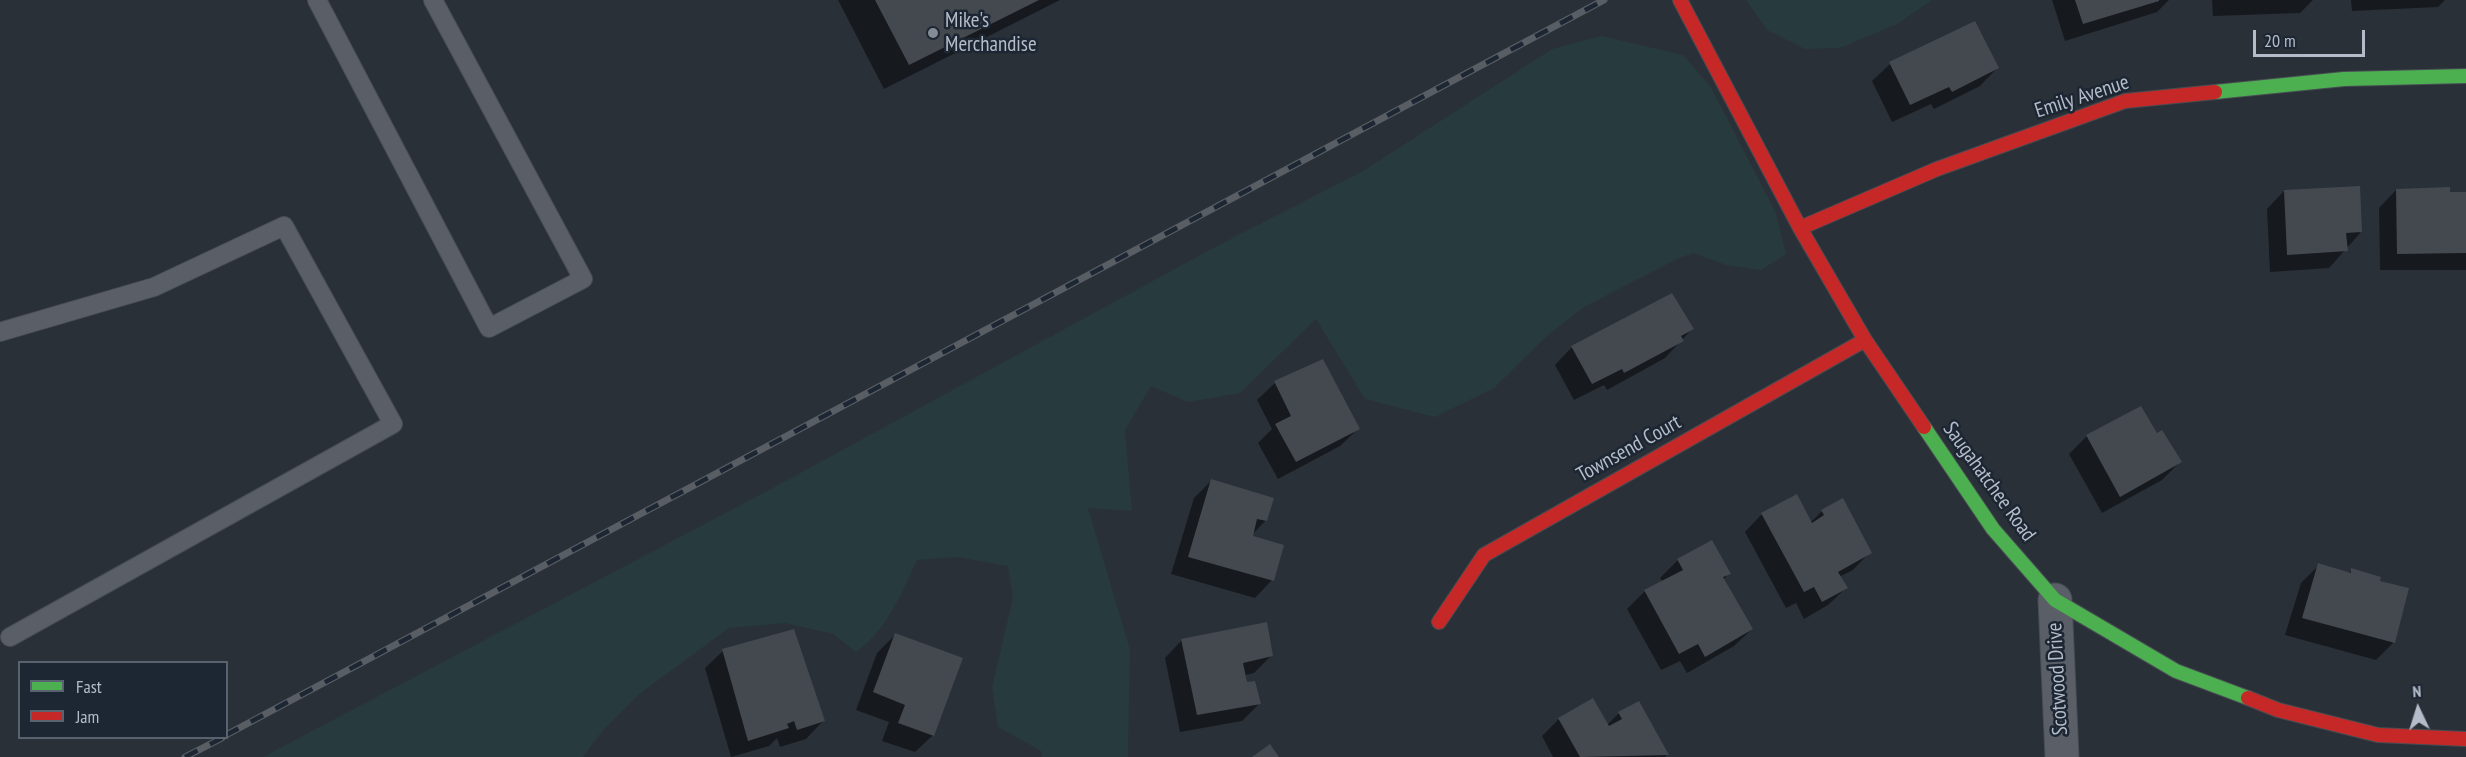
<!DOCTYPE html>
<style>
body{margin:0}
#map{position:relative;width:2466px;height:757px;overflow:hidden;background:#2a3038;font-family:"PT Sans Narrow",sans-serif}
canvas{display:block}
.legend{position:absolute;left:18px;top:661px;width:210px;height:78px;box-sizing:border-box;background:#1d2633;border:2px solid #59626f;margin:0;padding:8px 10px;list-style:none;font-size:18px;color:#b4bcc9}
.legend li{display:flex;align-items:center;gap:12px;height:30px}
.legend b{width:30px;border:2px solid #59626f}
.north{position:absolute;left:2388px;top:679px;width:60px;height:60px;-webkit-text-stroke:4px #1d2633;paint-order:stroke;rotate:356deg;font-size:16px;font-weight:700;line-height:24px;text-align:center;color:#b4bcc9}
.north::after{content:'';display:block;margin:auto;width:21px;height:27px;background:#b4bcc9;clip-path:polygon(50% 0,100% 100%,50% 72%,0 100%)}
.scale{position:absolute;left:2253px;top:30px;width:112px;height:27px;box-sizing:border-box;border:3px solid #b4bcc9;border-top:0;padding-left:8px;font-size:18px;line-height:21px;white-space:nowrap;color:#b4bcc9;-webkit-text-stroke:4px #1d2633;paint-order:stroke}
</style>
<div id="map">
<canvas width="2466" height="757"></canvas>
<ul class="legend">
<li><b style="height:8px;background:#4caf50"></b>Fast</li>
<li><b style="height:8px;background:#c62828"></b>Jam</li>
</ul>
<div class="north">N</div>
<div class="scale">20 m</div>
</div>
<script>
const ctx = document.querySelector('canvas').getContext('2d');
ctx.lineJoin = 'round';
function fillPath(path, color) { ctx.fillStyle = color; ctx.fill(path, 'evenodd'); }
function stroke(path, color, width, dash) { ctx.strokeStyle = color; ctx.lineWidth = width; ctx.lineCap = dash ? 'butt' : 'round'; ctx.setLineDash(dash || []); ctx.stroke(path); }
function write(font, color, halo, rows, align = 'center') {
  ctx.font = font + ' "PT Sans Narrow",sans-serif'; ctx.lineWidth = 5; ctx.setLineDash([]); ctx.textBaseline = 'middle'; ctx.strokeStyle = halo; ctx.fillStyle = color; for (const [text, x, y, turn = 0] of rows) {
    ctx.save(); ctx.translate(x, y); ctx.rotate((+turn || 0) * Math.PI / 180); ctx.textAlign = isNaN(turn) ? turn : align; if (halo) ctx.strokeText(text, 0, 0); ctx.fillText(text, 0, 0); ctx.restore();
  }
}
const green = new Path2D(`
 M1746 0H1932L1897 24 1840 48 1805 49 1767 30Z
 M1601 36 1683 55 1711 87 1776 213 1786 254 1761 270 1726 265 1693 253 1675 260 1584 307 1548 335 1494 388 1435 417 1365 399 1316 319 1240 393 1188 402 1151 386 1125 430 1132 511 1088 508 1130 650 1128 757H1042L1041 751 998 727 992 687 1013 598 1008 566 957 557 917 560C902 593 886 631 856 652L833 634 785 623 729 628 638 695 603 730 583 757H263L769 490 1217 246 1363 171 1552 49Z`);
const shadow = new Path2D(`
 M838 0H1060L884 89Z
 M2052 0H2169L2157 12 2065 41Z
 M2212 0H2313L2300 13 2213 16Z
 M2351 0H2445L2438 7 2352 11Z
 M1974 23 1997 68 1980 86 1934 109 1931 104 1892 122 1872 81 1890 64Z
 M2396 190 2466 194V270H2380L2379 208Z
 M2284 191 2361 232 2329 268 2270 272 2267 209Z
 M1692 329 1665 358 1607 390 1604 385 1574 400 1555 365 1572 347Z
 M1275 383 1358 429 1340 446 1278 479 1258 443 1272 429 1257 400Z
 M2140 408 2156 435 2180 462 2162 480 2102 513 2069 454 2087 436Z
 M1211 481 1266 520 1250 537 1272 580 1255 598 1171 574 1194 498Z
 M1822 511 1870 552 1853 570 1839 577 1846 588 1828 605 1804 619 1796 603 1786 608 1745 532 1762 514 1810 523Z
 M1678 560 1729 573 1723 580 1752 629 1734 646 1687 673 1680 661 1661 670 1627 609 1645 591 1663 582 1660 578Z
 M2319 565 2348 574 2352 570 2394 642 2376 660 2285 635 2301 583Z
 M895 635 933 735 915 752 882 741 889 722 856 710 877 653Z
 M1182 640 1271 656 1254 673 1245 675 1246 684 1259 704 1242 721 1180 732 1165 658Z
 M723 651 823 721 806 739 780 747 777 738 769 746 731 757 705 668Z
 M1619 713 1667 755 1665 757H1553L1542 736 1559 719 1607 725Z`);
const building = new Path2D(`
 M875 0H1039L909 65Z
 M2075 0H2159V1L2083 24Z
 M1975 21 1999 68 1952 92 1949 87 1910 105 1889 62Z
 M2360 186 2362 232 2346 233 2348 251 2287 255 2284 190Z
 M2450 187V192H2466V253L2397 254 2396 189Z
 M1672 293 1694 329 1681 336 1684 341 1624 373 1622 369 1592 384 1571 346Z
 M1323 359 1360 429 1296 462 1275 424 1291 416 1274 381Z
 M2141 406 2157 433 2162 430 2182 462 2120 497 2086 435Z
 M1211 479 1274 498 1267 521 1257 519 1253 536 1284 545 1274 581 1188 557Z
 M1797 494 1812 523 1824 515 1821 510 1843 498 1872 553 1838 572 1848 588 1822 602 1814 587 1804 592 1761 513Z
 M1712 540 1731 574 1723 577 1753 629 1705 657 1698 644 1679 654 1644 590 1683 570 1677 559Z
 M2318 563 2351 573V568L2381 577 2380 581 2409 588 2395 643 2302 618Z
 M1267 622 1273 656 1243 663 1247 682 1255 681 1261 704 1197 715 1181 639Z
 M794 629 825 721 797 730 794 721 787 724 789 728 748 741 722 649Z
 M895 633 963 658 934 736 898 723 905 705 873 692Z
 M1593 698 1609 726 1622 719 1618 712 1639 701 1669 755 1580 757 1558 718Z
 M1270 744 1279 757H1252Z`);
const lane = new Path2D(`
 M317 0 489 328 583 279 433 0
 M0 332 154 287 284 226 393 424 10 637`);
const street = new Path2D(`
 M2055 600 2062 757`);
const fast = new Path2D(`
 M2215 92 2344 79 2466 76
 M1924 427 1993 529 2055 600 2176 671 2248 698`);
const jam = new Path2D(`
 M1680 0 1800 228 1865 340 1924 427
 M1800 228 1937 169 2125 101 2215 92
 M1439 622 1484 555 1865 340
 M2248 698 2278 710 2378 735 2466 739`);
const rail = new Path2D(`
 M226 735 1604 0
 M185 757 222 738`);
const markers = [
 [933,33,6,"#848b96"]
];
const poiNames = [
 ["Mike's",945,21],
 ["Merchandise",945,45]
];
const streetNames = [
 ["Emily Avenue",2082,97,-18],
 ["Townsend Court",1629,449,-29],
 ["Saugahatchee Road",1989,482,54],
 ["Scotwood Drive",2058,679,-93]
];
fillPath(green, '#273a3e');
fillPath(shadow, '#0007');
fillPath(building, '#444950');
stroke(lane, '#484c53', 20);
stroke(street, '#484c53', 35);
stroke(fast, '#484c53', 16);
stroke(jam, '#484c53', 16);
stroke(lane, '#5a5e66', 18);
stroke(street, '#5a5e66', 33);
stroke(fast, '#4caf50', 14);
stroke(jam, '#c62828', 14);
stroke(rail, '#595d64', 7);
stroke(rail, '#1d2633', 4.5, [14]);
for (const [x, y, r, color] of markers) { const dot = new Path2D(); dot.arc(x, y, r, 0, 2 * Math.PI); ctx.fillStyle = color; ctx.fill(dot); stroke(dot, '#1d2633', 2); }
write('21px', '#b4bcc9', '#1d2633', poiNames, 'left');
write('21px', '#b4bcc9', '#1d2633', streetNames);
</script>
